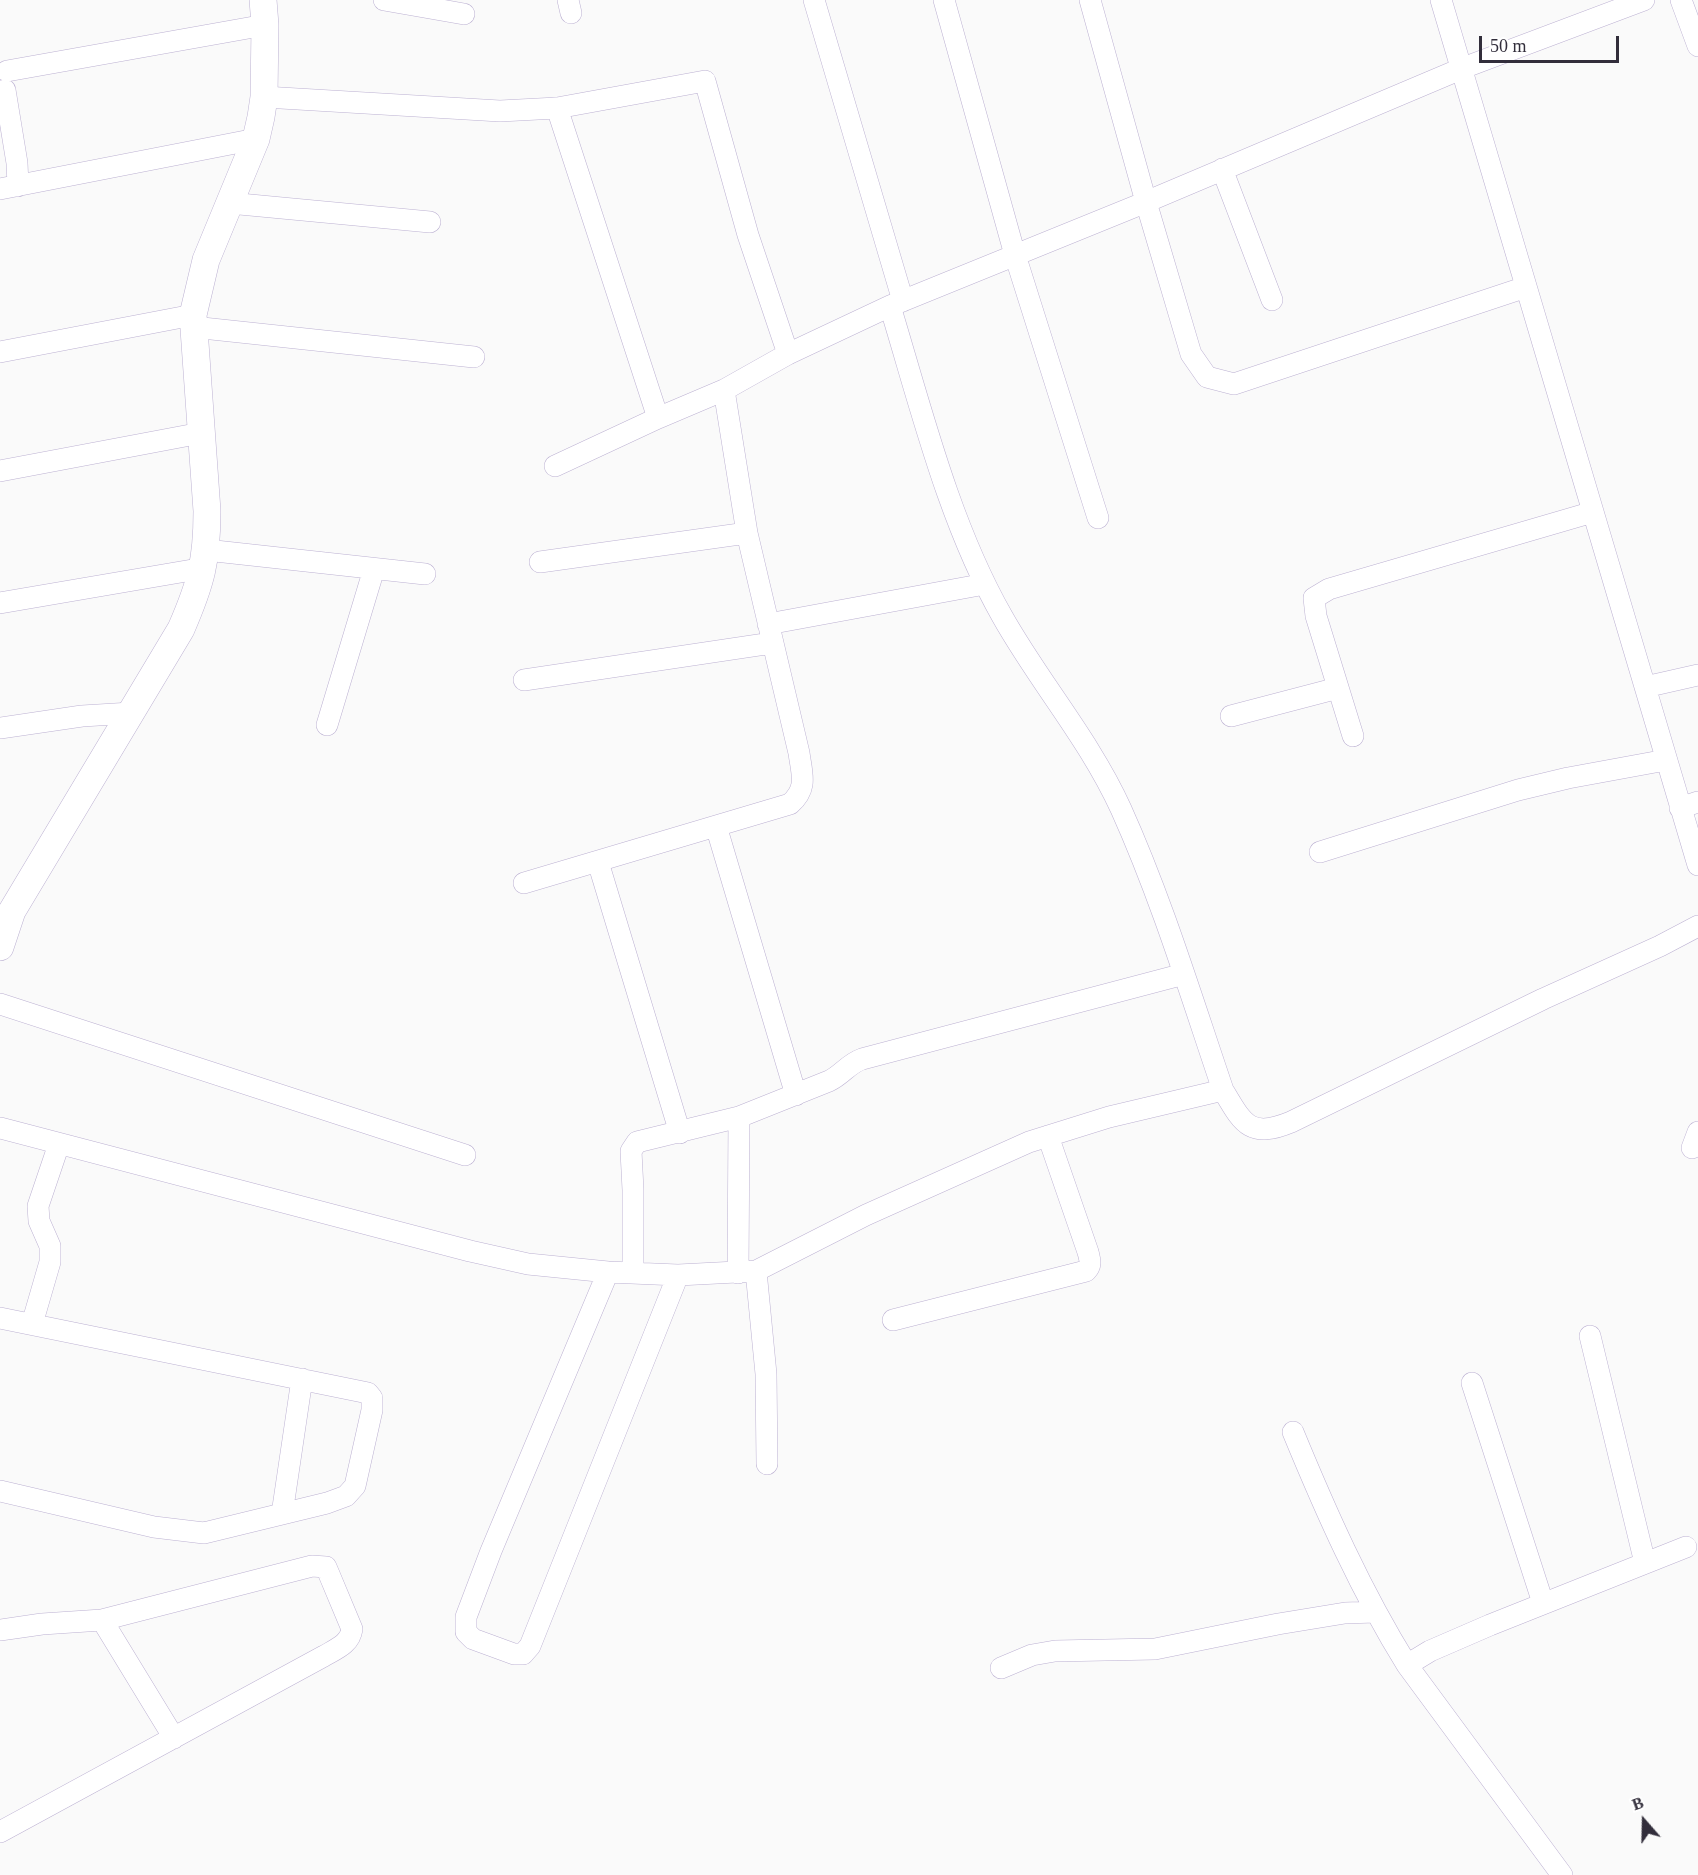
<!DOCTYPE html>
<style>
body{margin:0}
#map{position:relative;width:1698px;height:1875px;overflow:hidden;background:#fafafa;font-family:Georgia,serif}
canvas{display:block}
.north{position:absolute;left:1614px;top:1791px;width:60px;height:60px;-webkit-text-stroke:4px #fff;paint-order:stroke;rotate:340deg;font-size:16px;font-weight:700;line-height:24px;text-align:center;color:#322e3b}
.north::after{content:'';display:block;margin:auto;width:21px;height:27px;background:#322e3b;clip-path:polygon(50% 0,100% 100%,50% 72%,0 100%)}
.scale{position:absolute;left:1479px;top:36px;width:140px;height:27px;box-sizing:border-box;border:3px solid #322e3b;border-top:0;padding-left:8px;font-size:18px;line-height:21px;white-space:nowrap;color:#322e3b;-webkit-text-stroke:4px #fff;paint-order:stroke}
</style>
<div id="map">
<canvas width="1698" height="1875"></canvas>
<div class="north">B</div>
<div class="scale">50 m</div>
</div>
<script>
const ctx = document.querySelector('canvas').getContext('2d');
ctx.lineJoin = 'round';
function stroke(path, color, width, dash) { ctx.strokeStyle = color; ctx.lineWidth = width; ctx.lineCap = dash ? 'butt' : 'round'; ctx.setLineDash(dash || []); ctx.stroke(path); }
const minor = new Path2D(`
 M384 0 464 14
 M568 0 571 13
 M814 0 903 301
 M944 0 1015 255 1098 518
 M1090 0 1146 202 1191 354 1207 377 1234 384 1526 287
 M1441 0 1698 865
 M1681 0 1698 46
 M7 71 265 25
 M5 90 17 163 18 186
 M264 97 500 111 557 108 705 81 748 235 788 354
 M557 108 658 418
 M1222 169 1272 300
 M0 189 256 139
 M229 203 430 222
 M890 306C921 408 949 523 1002 616 1039 682 1089 739 1121 809 1162 900 1191 996 1223 1090 1243 1124 1250 1139 1291 1122L1543 999 1660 946 1698 926
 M193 327 474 357
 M0 352 193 315
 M555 466 658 418 724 390 788 354 890 306 1146 202 1463 68 1644 0
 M0 471 201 433
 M206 550 425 574
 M540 562 747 533
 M0 603 204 568
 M768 624 985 584
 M524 680 772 643
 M1645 687 1698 675
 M1231 716 1338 688
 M327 725 374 569
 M0 728 82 716 131 713
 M1353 736 1316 616 1314 598 1329 589 1593 512
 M1680 808 1698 802
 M716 826 796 1095
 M1320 852 1518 790 1568 778 1666 760
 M598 862 680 1133
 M524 883 790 804C808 788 802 775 799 753L747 533 724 390
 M0 1004 465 1155
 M0 1128 470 1251 528 1264 608 1272 678 1275 756 1271 866 1215 1029 1142 1109 1117 1223 1090
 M1692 1148 1698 1132
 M756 1271 766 1374 767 1464
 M608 1272 491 1551 466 1617V1632L473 1639 514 1654H523L530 1646 678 1275
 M633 1272V1190L631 1151 637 1142 739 1117 829 1081C842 1075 848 1064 862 1059L1184 974
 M738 1273 739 1117
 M0 1318 368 1393 372 1398V1410L355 1486 346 1496 327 1503 204 1533 154 1527 0 1491
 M893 1320 1086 1271C1092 1265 1090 1260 1088 1252L1048 1136
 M32 1324 50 1262V1246L39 1221 38 1206 59 1144
 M1590 1336 1645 1563
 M1472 1383 1543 1603
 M1293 1432C1326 1512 1361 1591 1407 1665L1430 1651 1490 1625 1686 1547
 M282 1514 302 1379
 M102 1620 174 1738
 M0 1630 42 1624 102 1620 312 1566 326 1567 329 1574 352 1629C350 1644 336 1649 324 1656L0 1832
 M1407 1665 1562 1875
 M1001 1668 1032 1655 1055 1651 1155 1649 1278 1624 1345 1613 1375 1612`);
const tertiary = new Path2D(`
 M0 947 12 911 181 629C201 583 207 561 207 511L193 315 206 260 256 139 261 117 264 97 265 25 263 0`);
stroke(minor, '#bcb1d2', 22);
stroke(tertiary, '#bcb1d2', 28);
stroke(minor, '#fff', 21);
stroke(tertiary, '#fff', 27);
</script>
